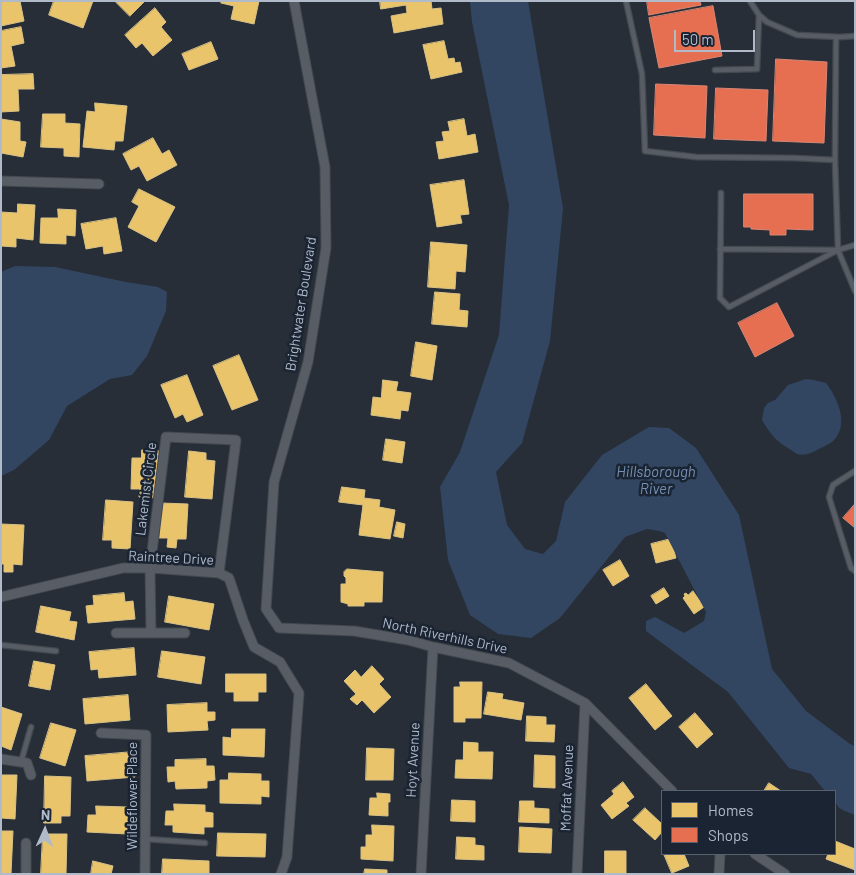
<!DOCTYPE html>
<style>
body{margin:0}
#map{position:relative;width:856px;height:875px;overflow:hidden;background:#272e37;font-family:Barlow,sans-serif}
canvas{display:block}
.frame{position:absolute;inset:0;border:2px solid #b0bac9;pointer-events:none}
.legend{position:absolute;left:661px;top:790px;width:175px;height:65px;box-sizing:border-box;background:#1a2432;border:1px solid #56606e;margin:0;padding:6px 9px;list-style:none;font-size:15px;color:#b0bac9}
.legend li{display:flex;align-items:center;gap:10px;height:25px}
.legend b{width:25px;border:1px solid #56606e}
.north{position:absolute;left:20px;top:805px;width:50px;height:50px;-webkit-text-stroke:4px #1a2432;paint-order:stroke;rotate:2deg;font-size:14px;font-weight:700;line-height:20px;text-align:center;color:#b0bac9}
.north::after{content:'';display:block;margin:auto;width:18px;height:22px;background:#b0bac9;clip-path:polygon(50% 0,100% 100%,50% 72%,0 100%)}
.scale{position:absolute;left:674px;top:30px;width:81px;height:22px;box-sizing:border-box;border:2px solid #b0bac9;border-top:0;padding-left:6px;font-size:15px;line-height:18px;white-space:nowrap;color:#b0bac9;-webkit-text-stroke:4px #1a2432;paint-order:stroke}
</style>
<div id="map">
<canvas width="856" height="875"></canvas>
<div class="frame"></div>
<ul class="legend">
<li><b style="height:14px;background:#e9c46a"></b>Homes</li>
<li><b style="height:14px;background:#e76f51"></b>Shops</li>
</ul>
<div class="north">N</div>
<div class="scale">50 m</div>
</div>
<script>
const ctx = document.querySelector('canvas').getContext('2d');
ctx.lineJoin = 'round';
function fillPath(path, color) { ctx.fillStyle = color; ctx.fill(path, 'evenodd'); }
function stroke(path, color, width, dash) { ctx.strokeStyle = color; ctx.lineWidth = width; ctx.lineCap = dash ? 'butt' : 'round'; ctx.setLineDash(dash || []); ctx.stroke(path); }
function write(font, color, halo, rows, align = 'center') {
  ctx.font = font + ' Barlow,sans-serif'; ctx.lineWidth = 5; ctx.setLineDash([]); ctx.textBaseline = 'middle'; ctx.strokeStyle = halo; ctx.fillStyle = color; for (const [text, x, y, turn = 0] of rows) {
    ctx.save(); ctx.translate(x, y); ctx.rotate((+turn || 0) * Math.PI / 180); ctx.textAlign = isNaN(turn) ? turn : align; if (halo) ctx.strokeText(text, 0, 0); ctx.fillText(text, 0, 0); ctx.restore();
  }
}
const water = new Path2D(`
 M470 1H528L563 208 550 341 522 443 496 472 507 525 525 549 543 554 556 541 565 502 602 455 649 427 669 428 696 448 739 515 772 669 806 711 850 744 855 746V815C839 808 835 810 835 791H825L811 774 789 768 728 692 646 631V621L655 617 684 633 704 621 708 602 688 536 647 529 625 537 560 618 531 638 498 634 470 615 448 560 440 487 460 452 499 335 509 205 472 22Z
 M15 266 55 267 126 282 158 287 167 292 166 311 147 356 132 375 110 379 67 406 49 440 14 470 1 476V272Z
 M806 379 814 380 826 383C837 397 849 423 835 439 831 444 824 446 819 449 812 453 805 456 797 454 795 453 793 451 791 450 776 441 771 435 762 420L764 408 768 403 775 400 788 385Z`);
const homes = new Path2D(`
 M1 1H20L24 21 1 26Z
 M54 1H93L83 28 49 15Z
 M115 1H145L130 16Z
 M222 1H259L254 24 231 19 234 6 221 3Z
 M380 1H431L432 9 441 8 443 24 394 33 391 16 407 13 406 5 381 9Z
 M155 8 166 22 161 27 172 40 153 56 142 43 136 48 125 35Z
 M21 27 24 43 11 46 15 66 1 68V31Z
 M444 41 448 59 454 58 455 63 460 62 462 72 431 79 423 45Z
 M211 42 218 59 189 70 182 54Z
 M33 74 34 89H18L19 111 1 112V75Z
 M95 103 127 106 123 141H115L114 150 83 147 87 111 95 112Z
 M43 114H65V123L80 124 79 157 64 156V148L41 147Z
 M1 119 20 122V141L26 142 23 157 1 153Z
 M464 119 467 136 475 134 478 152 439 159 436 142 444 141 442 132 450 131 448 122Z
 M153 138 162 154 169 150 177 165 147 181 139 166 131 170 123 154Z
 M464 180 469 214 460 215 462 223 437 227 430 185Z
 M139 189 175 207 156 242 128 227 139 206 132 202Z
 M18 204 35 205 33 240 16 238V247L1 246V212L17 213Z
 M58 209 76 210 75 236 66 235V244L40 243 41 218H58Z
 M116 218 122 251 104 254 103 246 86 249 81 224Z
 M431 242 467 245 465 272 456 271 455 289 428 287Z
 M435 292 460 294 459 310 468 311 467 327 432 324Z
 M416 342 437 346 432 380 411 376Z
 M239 355 258 400 232 410 213 366Z
 M187 375 203 415 187 422 183 414 175 418 161 385Z
 M383 380 398 382 396 391 411 393 408 411 401 410 400 419 371 415 373 397 381 398Z
 M386 439 405 442 402 463 383 460Z
 M142 450 159 451 157 498 139 497 140 489H131L132 458H141Z
 M189 451 206 453V460L215 461 212 499 185 497Z
 M342 487 365 490 364 498 380 500 379 507 395 510 390 539 359 535 363 505 339 502Z
 M106 500 133 502 130 549 112 548V540H103Z
 M161 503 188 504 186 539H177L176 548 167 547 168 538H159Z
 M397 522 405 524 403 538 394 536Z
 M1 524 24 525 22 565 13 564V572H4V564H1Z
 M671 539 676 558 656 563 651 544Z
 M620 560 629 576 613 586 603 570Z
 M347 569 383 572 382 602H364V606H348V604L341 602V584H346V578L344 576V572Z
 M664 588 669 596 656 604 651 596Z
 M693 591 704 607 694 614 683 598 685 596 684 594 686 593 688 595Z
 M124 593 125 602 133 601 135 619 88 623 86 606 94 605 93 596Z
 M169 596 214 604 209 630 165 622Z
 M41 606 71 612 69 621 77 622 74 640 36 632Z
 M134 648 136 675 99 678 98 669 91 670 89 652Z
 M162 651 205 657 201 684 158 677Z
 M34 661 55 665 50 690 29 686Z
 M372 666 384 679 379 684 391 697 374 713 362 700 357 705 350 699 356 694 344 681 355 670 361 677Z
 M226 674H266V692H258V701H234V692H226Z
 M460 682H482L481 718H465V722H454V687H460Z
 M646 684 672 716 655 730 629 698Z
 M488 692 503 694 502 699 524 703 521 720 484 714Z
 M128 695 130 720 85 724 83 699Z
 M207 703V712H215V720L207 721 208 730 168 732 167 705Z
 M1 707 22 714 11 750 1 746Z
 M695 713 713 734 697 748 679 727Z
 M527 716 546 717V725H555L554 742 526 741Z
 M51 723 76 730 65 766 40 758Z
 M232 729H265L264 757 223 755V737L231 738Z
 M464 742 478 743V752H493L492 779 455 778 456 760H463Z
 M367 748 394 749 393 780H366Z
 M133 752 135 777 87 781 85 756Z
 M535 755 555 756V788L534 787Z
 M206 759V766H214L215 780 207 781V788L176 789 175 781 168 782 167 767H175V760Z
 M229 773 261 774V781H269V797L261 796V804L220 803V780H228Z
 M1 775H17L15 819 1 818Z
 M45 776 71 777 70 816H61V823H44Z
 M623 782 634 797 626 803 629 806 612 819 601 805 614 794 612 791Z
 M769 783 781 791H764Z
 M377 793 390 794V802H388V816L369 815 370 798H377Z
 M452 800 475 801V822L451 821Z
 M520 801H534V808L549 809V823L519 822Z
 M174 804 205 805V812L213 813V827H204V834L173 832V825H165L166 811H174Z
 M96 806 127 807V816H135V825H127V834L87 832 88 815H96Z
 M645 808 662 824V832L655 840 633 820Z
 M372 825 394 826 393 861 361 859V847H366V835H372Z
 M520 827 552 829 551 853 519 852Z
 M1 831H13L11 874H1Z
 M218 833 266 834 265 857 217 856Z
 M43 834H67L66 874H41Z
 M457 837 475 838V845L484 846V860L456 859Z
 M835 841 855 849V870L826 859 828 854H835Z
 M605 851H626V874H605Z
 M664 854H684L689 866 672 873Z
 M163 859 209 861V874H162Z
 M93 861 113 866 111 874H91Z
 M365 869 387 870V874H364Z`);
const shops = new Path2D(`
 M647 1H700L701 5 649 15Z
 M713 6 722 56 659 68 649 18Z
 M776 59 827 62 824 143 773 141Z
 M656 84 707 86 705 138 654 135Z
 M716 88 768 90 766 141 714 139Z
 M744 194H813V230L786 229V235H770V230L751 229V227H744Z
 M777 303 794 336 755 357 738 323Z
 M855 504V528L843 518Z`);
const river = new Path2D(`
 M656 519 672 525 714 606`);
const lane = new Path2D(`
 M626 1 642 74 645 151 696 157 794 158 835 160 838 250 855 291
 M750 1 759 15 767 22 797 35 840 37 855 36
 M715 70 757 69 759 15
 M835 160 836 37
 M721 193 720 298 729 307 838 250 855 245
 M720 249 837 250
 M855 471 833 485 829 497 851 568 855 571
 M1 645 56 651
 M21 762 31 727
 M145 839 205 843`);
const street = new Path2D(`
 M294 1 325 167 326 248 308 362 274 482 266 609 279 628 354 631 408 640 433 647 509 663 585 703 672 791
 M1 181 99 184
 M1 597 123 568H150L219 573 229 578 243 620 254 647 280 662 299 693 287 857 281 874
 M116 633H185
 M151 633 150 568 166 437 236 440 219 573
 M101 733 146 735 145 874
 M1 759 27 763 31 775
 M755 854 785 874
 M26 874V843
 M421 874 433 647
 M577 874 585 703
 M719 874 720 854`);
const streetNames = [
 ["Brightwater Boulevard",301,304,-81],
 ["Lakemist Circle",146,489,-83],
 ["Raintree Drive",171,558,3],
 ["North Riverhills Drive",445,636,12],
 ["Hoyt Avenue",413,760,-87],
 ["Moffat Avenue",567,788,-88],
 ["Wildeflower Place",132,796,-90]
];
const waterNames = [
 ["Hillsborough",656,472],
 ["River",656,489]
];
fillPath(water, '#324662');
fillPath(homes, '#e9c46a');
stroke(homes, '#d8c186', 1);
fillPath(shops, '#e76f51');
stroke(shops, '#d68675', 1);
stroke(river, '#324662', 20);
stroke(lane, '#44484f', 7);
stroke(street, '#44484f', 11);
stroke(lane, '#585c64', 4.5);
stroke(street, '#585c64', 9);
write('14px', '#b0bac9', '#1a2432', streetNames);
write('italic 15px', '#7590b3', '#1a2432', waterNames);
</script>
